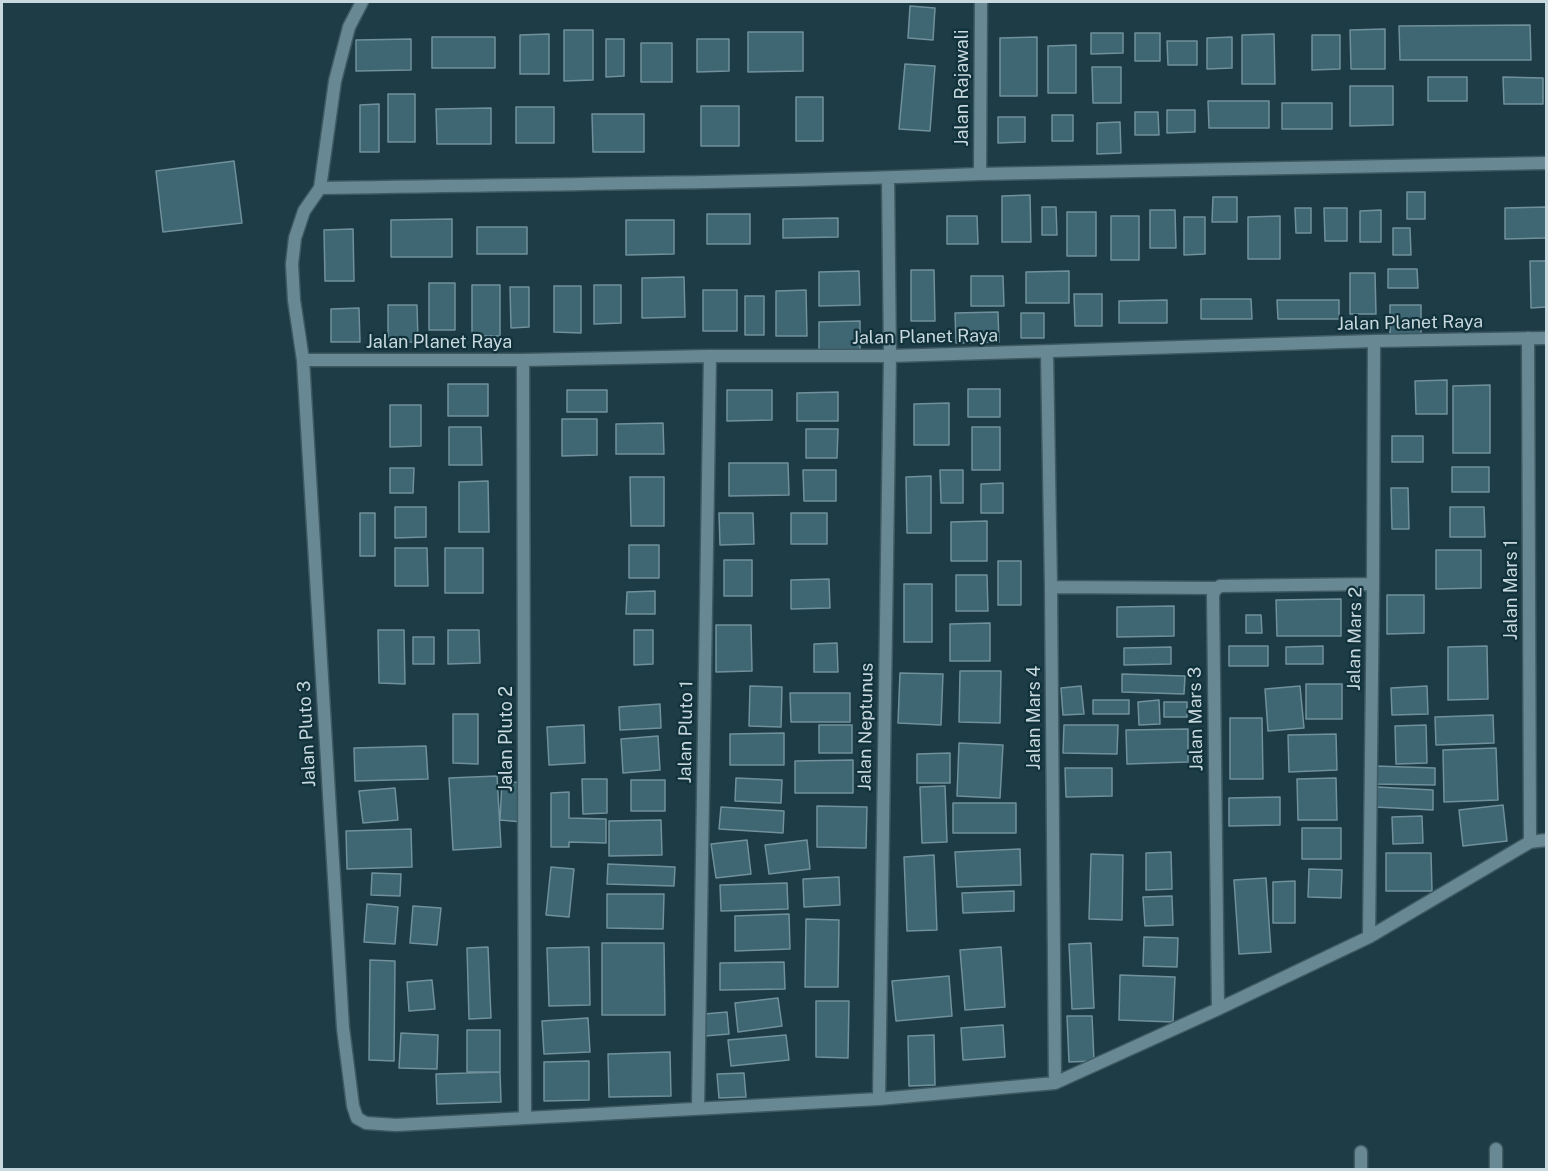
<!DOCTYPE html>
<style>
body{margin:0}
#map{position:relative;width:1548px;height:1171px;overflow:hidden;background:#1d3c46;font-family:"Public Sans",sans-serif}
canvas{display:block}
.frame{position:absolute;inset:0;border:3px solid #c7d8de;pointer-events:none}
</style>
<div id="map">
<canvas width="1548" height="1171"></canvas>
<div class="frame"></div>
</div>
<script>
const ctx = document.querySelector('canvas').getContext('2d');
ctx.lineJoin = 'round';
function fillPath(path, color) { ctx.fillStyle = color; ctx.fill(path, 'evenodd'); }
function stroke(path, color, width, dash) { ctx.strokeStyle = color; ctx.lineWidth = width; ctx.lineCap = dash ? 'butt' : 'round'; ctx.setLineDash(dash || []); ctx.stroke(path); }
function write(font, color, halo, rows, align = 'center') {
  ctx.font = font + ' "Public Sans",sans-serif'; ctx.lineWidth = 4.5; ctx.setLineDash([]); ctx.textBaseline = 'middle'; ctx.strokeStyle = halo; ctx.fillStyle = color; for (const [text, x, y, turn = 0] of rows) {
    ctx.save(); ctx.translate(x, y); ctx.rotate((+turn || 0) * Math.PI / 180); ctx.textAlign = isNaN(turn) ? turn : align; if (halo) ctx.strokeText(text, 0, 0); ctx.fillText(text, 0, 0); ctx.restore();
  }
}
const building = new Path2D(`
 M910 6 935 8 933 40 908 38Z
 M1530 25 1531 60H1400L1399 26Z
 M1385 29V69H1351L1350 30Z
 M564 30H593V80L564 81Z
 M748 32H803V71L748 72Z
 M1091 33H1123V53L1091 54Z
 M1135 33H1160V61H1135Z
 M549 34V74H520V35Z
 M1274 34 1275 84H1242V35Z
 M1312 35H1340V69L1312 70Z
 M432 37H495V68H432Z
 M1037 37V96H1000V38Z
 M1232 37V68L1207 69V38Z
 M411 39V70L356 71V40Z
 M606 39H624V76L606 77Z
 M697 39H729V71L697 72Z
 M1167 41H1197V65H1168Z
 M641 43H672V82H641Z
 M1076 45V93H1048V46Z
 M905 64 935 66 930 131 899 129Z
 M1092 67H1121V103H1093Z
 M1428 77H1467V101H1428Z
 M1503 77 1543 78V104H1504Z
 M1350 86H1393V125L1350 126Z
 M388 94H415V142H388Z
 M796 97H823V141H796Z
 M1208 101H1269V128H1209Z
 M1282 103H1332V129H1282Z
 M379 104V152H360V105Z
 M701 106H739V146H701Z
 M516 107H554V143H516Z
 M491 108V144H437L436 109Z
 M1167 110H1195V132L1167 133Z
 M1135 112H1158L1159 135H1135Z
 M592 114H644V152H593Z
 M1052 115H1073V141H1052Z
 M998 117H1025V142L998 143Z
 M1120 122 1121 153 1097 154V123Z
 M234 161 242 223 163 232 156 171Z
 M1407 192H1425V219H1407Z
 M1030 195 1031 242H1002V196Z
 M1213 197H1237V222H1212Z
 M1042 207H1056L1057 235H1042Z
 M1546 207V238L1505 239V208Z
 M1295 208H1311V233H1296Z
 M1324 208H1347V241H1325Z
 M1150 210H1175L1176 248H1150Z
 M1381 210V242H1360V211Z
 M1067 212H1096V256H1067Z
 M707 214H750V244H707Z
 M947 216H977L978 244H947Z
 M1111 216H1139V260H1111Z
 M1280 216V259H1248V217Z
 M1184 217H1205V254L1184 255Z
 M838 218V237L783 238V219Z
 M452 219V257H391V220Z
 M626 220H674V254L626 255Z
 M477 227H527V254H477Z
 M1393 228H1410L1411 255H1393Z
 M353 229 354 281H325L324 230Z
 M1530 261H1546V307L1531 308Z
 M1388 269H1417L1418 288H1388Z
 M911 270H934L935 321H911Z
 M859 271 860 305 819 306V272Z
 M1069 271V303H1026V272Z
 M1350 273H1375L1376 314H1350Z
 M971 276H1003L1004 306H971Z
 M684 277 685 317 642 318V278Z
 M429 283H455V330H429Z
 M472 285H500V336H472Z
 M594 285H621V323L594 324Z
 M554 286H581V333L554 332Z
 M510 287H529V327L511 328Z
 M703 290H737V331H703Z
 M806 290 807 336H776V291Z
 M1074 294H1102V326H1075Z
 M745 296H764V335H745Z
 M1201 299H1251L1252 319H1201Z
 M1167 300V323H1119V301Z
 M1277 300H1339V319H1278Z
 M388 305H417L418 342H388Z
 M1390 305H1421V334H1390Z
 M359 308 360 342H331V309Z
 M998 312 999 342 956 343 955 313Z
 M1021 313H1044V338H1021Z
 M860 321V351H819V322Z
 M1447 380V414H1416L1415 381Z
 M448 384H488V416H448Z
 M1490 385V453H1453V386Z
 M968 389H1000V417H968Z
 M567 390H607V412H567Z
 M727 390H772V420L727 421Z
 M838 392V421H797V393Z
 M949 403V445H914V404Z
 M390 405H421V446L390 447Z
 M562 419H597V455L562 456Z
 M663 423 664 454H616V424Z
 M449 427H481L482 465H449Z
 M972 427H1000V470H972Z
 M806 429H838L837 458H806Z
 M1392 436H1423V462H1392Z
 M729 463H788L789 495 729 496Z
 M1452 467H1489V492H1452Z
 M390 468H414L413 493H390Z
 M803 470H836V501H804Z
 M940 470H963V503H941Z
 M931 476V533H907L906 477Z
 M630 477H664V526H631Z
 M488 481 489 532H459V482Z
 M1003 483V513H981V484Z
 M1391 488H1408L1409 529H1392Z
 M395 507H426V537L395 538Z
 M1450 507H1484L1485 537H1450Z
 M360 513H375V556H360Z
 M719 513H753L754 544 720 545Z
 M791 513H827V544H791Z
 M987 521V561H951V522Z
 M629 545H659V578H629Z
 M395 548H427L428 586H395Z
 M445 548H483V593H445Z
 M1436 550H1481V588L1436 589Z
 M724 560H752V596H724Z
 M998 561H1021V605H998Z
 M956 575H987L988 611H956Z
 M829 579 830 608 791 609V580Z
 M904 584H932V642H904Z
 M655 591V614H626L627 592Z
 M1387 595H1424V633L1387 634Z
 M1341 599V636H1277L1276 600Z
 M1174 606V636L1117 637V607Z
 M1246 615H1261L1262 633H1246Z
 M990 623V661H950V624Z
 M716 625H751L752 671 716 672Z
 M378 630H404L405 684 379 683Z
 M448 630H479L480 663 448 664Z
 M634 630H653V664L634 665Z
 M413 637H434V664H413Z
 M837 643 838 672H814V644Z
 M1229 646H1268V666H1229Z
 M1323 646V664H1286V647Z
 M1487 646 1488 699 1448 700V647Z
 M1171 647V664L1124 665V648Z
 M960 671H1001L1000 723 959 722Z
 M900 673 943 674 941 725 898 723Z
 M1122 674 1185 676 1184 694 1122 692Z
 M1306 684H1342V719H1306Z
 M750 686 782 687 781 727 749 726Z
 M1081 686 1084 714 1063 715 1061 688Z
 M1300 686 1304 728 1268 731 1265 689Z
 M1427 686 1428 714 1392 715 1391 688Z
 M790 693H850V722H791Z
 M1093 700H1129V714H1093Z
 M1159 700 1160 724 1139 725 1138 702Z
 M1164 702H1187V717H1164Z
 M660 704 661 728 620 730 619 707Z
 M453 714H478V764L453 763Z
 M1493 715 1494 743 1436 745 1435 717Z
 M1230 718H1262L1263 779H1230Z
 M584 725 585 763 549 765 547 727Z
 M819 725H852V753H819Z
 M1064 725H1118L1117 754 1063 753Z
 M1426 725 1427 763 1396 764 1395 726Z
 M1188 729V762L1127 764 1126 730Z
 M784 733V765H730V734Z
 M1336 734 1337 770 1289 772 1288 735Z
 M658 736 660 770 623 773 621 739Z
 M959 743 1003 745 1000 798 957 796Z
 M426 746 428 779 355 781 354 748Z
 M1496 748 1498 800 1444 802 1443 750Z
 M950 753V783H917V754Z
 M853 760V793H795V761Z
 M1375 766 1435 768V785L1374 784Z
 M1065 768H1112V796L1066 797Z
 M497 776 501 847 453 850 449 778Z
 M736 778 782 780 781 803 735 801Z
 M1336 778 1337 820H1298L1297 779Z
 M582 779H607V813L583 814Z
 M631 780H665V811H631Z
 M502 781 523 783 522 822 500 820Z
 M945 786 947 842 922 843 920 787Z
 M1377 787 1433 790V810L1375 807Z
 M395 788 398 820 363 823 359 791Z
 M569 792V818L606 819V843L569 842V847H551V793Z
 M1280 797V825L1229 826V798Z
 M953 803H1016V833H953Z
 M1503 805 1507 841 1463 846 1459 810Z
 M817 806 867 807 866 848 817 847Z
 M721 807 784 811 783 833 719 829Z
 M1422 816 1423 843 1393 844 1392 817Z
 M661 820 662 855 609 856V821Z
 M1302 828H1341V859H1302Z
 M411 829 412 867 347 869 346 831Z
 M747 840 751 874 716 878 711 844Z
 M807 840 810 869 769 874 765 845Z
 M1020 849 1021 885 957 887 955 852Z
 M1171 852 1172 889 1146 890V853Z
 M1386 853H1431L1432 891H1386Z
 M1091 854 1123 855 1122 920 1089 919Z
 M934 855 937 930 907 931 904 857Z
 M608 864 675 867 674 886 607 884Z
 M551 867 574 869 569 917 546 915Z
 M1309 869 1342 870 1341 898 1308 897Z
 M372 873 401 874 400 896 371 895Z
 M839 877 840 905 804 907 803 879Z
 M1266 878 1271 952 1239 954 1234 880Z
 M1295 881V923H1273V882Z
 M787 883 788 909 721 911 720 885Z
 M1014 891V911L963 913 962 893Z
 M607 894H664L663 929 607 928Z
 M1172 896 1173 925 1145 926 1143 897Z
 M367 904 398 907 395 944 364 942Z
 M413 906 441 908 437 945 410 943Z
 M789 914 790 949 735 951V916Z
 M806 919 839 920 838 987H805Z
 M1144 937 1178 938 1177 967 1143 966Z
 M602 943H664L665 1015H602Z
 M1091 943 1094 1008 1072 1009 1069 944Z
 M488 947 491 1018 469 1019 467 948Z
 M589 947 590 1005 549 1006 547 948Z
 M1001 947 1005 1007 965 1010 960 950Z
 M370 960 395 961 394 1061 369 1060Z
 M784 962 785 989 720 990V963Z
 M1120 975 1175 977 1173 1022 1119 1020Z
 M949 976 952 1016 896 1021 892 981Z
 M432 980 435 1009 409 1011 407 982Z
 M778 998 782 1026 738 1032 735 1003Z
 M816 1001H849L848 1058 816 1057Z
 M727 1012 729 1034 705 1036 704 1014Z
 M1067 1016H1092L1094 1061 1069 1062Z
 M588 1018 590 1052 544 1054 542 1021Z
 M1003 1025 1005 1057 963 1060 961 1028Z
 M467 1030H500V1072H467Z
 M401 1033 438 1035 437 1069 399 1068Z
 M786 1035 789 1060 731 1066 728 1040Z
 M934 1035 935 1085 909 1086 908 1036Z
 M670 1052 671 1096 609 1097 608 1054Z
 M589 1061V1100L544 1101V1062Z
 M500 1072 501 1102 437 1104 436 1074Z
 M744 1073 746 1097 719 1098 717 1074Z`);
const street = new Path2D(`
 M362 2 349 27 335 81 320 188 304 211 295 238 292 264 294 300 303 360 343 1028 353 1106 357 1118 366 1123 396 1125 879 1099 1055 1083 1218 1009 1369 937 1530 842 1546 840
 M980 174 981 2
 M320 188C540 184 760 183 980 174L1546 163
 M1528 338 1530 842
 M1047 352 1051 587 1055 1083
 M303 360H523L710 356H890L1374 341 1546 338
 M523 360 525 1118
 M1051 587 1217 588
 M1369 937 1373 584 1374 341
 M1218 1009 1213 595 1215 590 1220 586 1373 584
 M879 1099 890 356 888 178
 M698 1108 710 356
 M1496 1149V1170
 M1361 1152V1170`);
const streetNames = [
 ["Jalan Rajawali",962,88,-90],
 ["Jalan Planet Raya",1410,323,-1],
 ["Jalan Planet Raya",925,337,-1],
 ["Jalan Planet Raya",439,342],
 ["Jalan Mars 1",1511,590,-90],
 ["Jalan Mars 2",1355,639,-89],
 ["Jalan Mars 4",1034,718,-90],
 ["Jalan Mars 3",1196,719,-91],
 ["Jalan Neptunus",866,727,-89],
 ["Jalan Pluto 1",686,732,-89],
 ["Jalan Pluto 3",307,734,-93],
 ["Jalan Pluto 2",506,739,-90]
];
fillPath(building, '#3e6773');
stroke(building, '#70919c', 1.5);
stroke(street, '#3e5961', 15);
stroke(street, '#688994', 12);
write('18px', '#c7d8de', '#12323b', streetNames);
</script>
